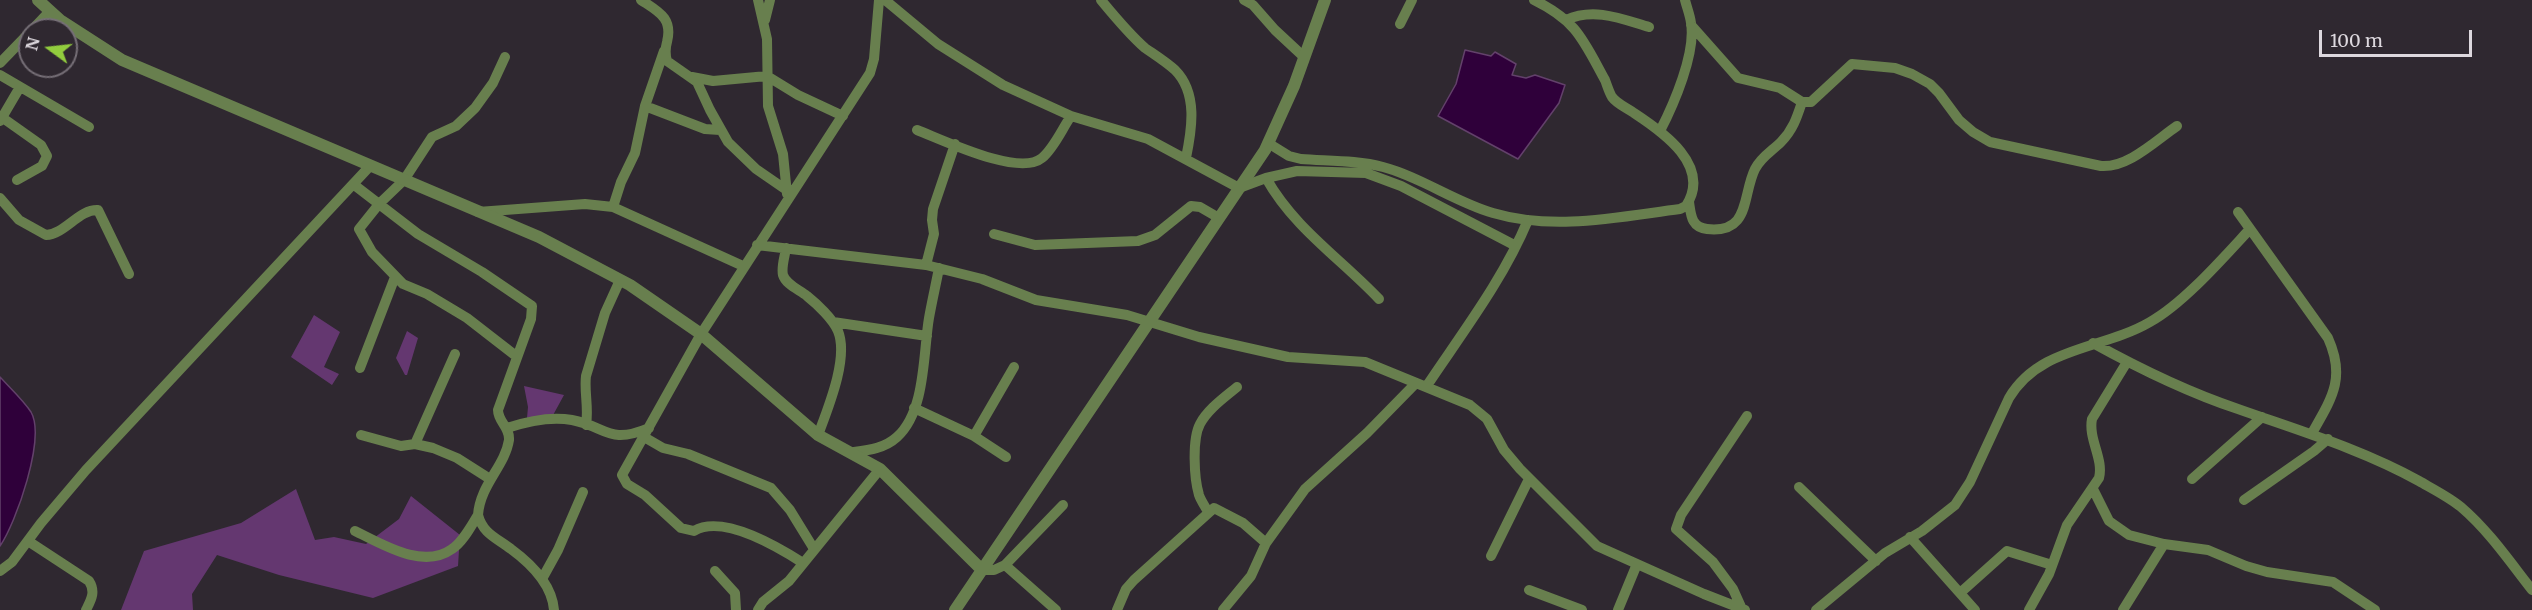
<!DOCTYPE html>
<style>
body{margin:0}
#map{position:relative;width:2532px;height:610px;overflow:hidden;background:#2f2830;font-family:Merriweather,serif}
canvas{display:block}
.north{position:absolute;left:18px;top:18px;width:60px;height:60px;box-sizing:border-box;background:#2f2830;border:2px solid #756e76;border-radius:50%;rotate:285deg;font-size:16px;font-weight:700;line-height:24px;text-align:center;color:#ddd8de}
.north::after{content:'';display:block;margin:auto;width:21px;height:27px;background:#92cd3e;clip-path:polygon(50% 0,100% 100%,50% 72%,0 100%)}
.scale{position:absolute;left:2319px;top:30px;width:153px;height:27px;box-sizing:border-box;border:3px solid #ddd8de;border-top:0;padding-left:8px;font-size:18px;line-height:21px;white-space:nowrap;color:#ddd8de;-webkit-text-stroke:4px #2f2830;paint-order:stroke}
</style>
<div id="map">
<canvas width="2532" height="610"></canvas>
<div class="north">N</div>
<div class="scale">100 m</div>
</div>
<script>
const ctx = document.querySelector('canvas').getContext('2d');
ctx.lineJoin = 'round';
function fillPath(path, color) { ctx.fillStyle = color; ctx.fill(path, 'evenodd'); }
function stroke(path, color, width, dash) { ctx.strokeStyle = color; ctx.lineWidth = width; ctx.lineCap = dash ? 'butt' : 'round'; ctx.setLineDash(dash || []); ctx.stroke(path); }
const green = new Path2D(`
 M314 315 340 332 324 367 339 374 332 385 291 357Z
 M407 331 418 338 407 375H405L396 358Z
 M524 386 564 395 552 417 527 418 528 407Z
 M296 489 315 540 334 537 366 544 399 519 411 496 460 535 458 566 373 598 279 575 217 555 192 594 193 610H121L144 551 241 523Z`);
const water = new Path2D(`
 M1465 50 1491 56 1495 52 1516 64 1512 75 1526 78 1535 75 1565 85 1559 103 1518 159 1438 116 1456 84Z
 M0 377C10 388 23 400 31 412 46 438 16 523 0 546Z`);
const minor = new Path2D(`
 M641 0C659 12 673 18 667 42 665 49 665 54 667 61L697 82 710 110 728 142 756 169 785 189
 M758 0 767 39 768 106 783 154 787 194
 M885 0 938 44 1003 85 1071 116 1148 139 1239 188 1266 178 1297 171 1366 173 1401 186 1516 246
 M1101 0C1115 17 1129 34 1145 48 1155 55 1166 62 1175 70 1198 93 1192 129 1186 158
 M1244 0 1253 5 1275 30 1304 57
 M765 20 770 0
 M1566 20C1594 7 1622 19 1649 27
 M1400 24 1412 0
 M1691 25 1738 78 1780 88 1802 102H1811L1852 64 1895 68 1912 74 1930 84 1939 93 1959 120 1973 132 1990 142 2101 166C2128 168 2155 141 2177 126
 M32 30 50 11
 M505 57 493 83 475 108 456 126 432 137 404 180 379 204 359 229 372 252 403 284 427 294 467 318 516 356
 M0 63 30 32
 M0 75 89 127
 M692 77 713 81 767 76 798 95 843 116
 M645 106 705 129 720 130
 M0 116 41 145 47 156 42 166 17 180
 M0 121 20 87
 M917 130C943 140 1019 177 1042 158 1054 148 1062 129 1071 116
 M1660 131C1674 104 1696 53 1691 23 1690 15 1687 8 1685 0
 M1268 143 1289 156 1301 159C1327 161 1357 160 1383 167 1421 177 1455 202 1493 213 1554 231 1618 217 1680 209L1686 206C1712 166 1663 132 1634 113 1627 108 1617 104 1612 97 1609 92 1607 85 1605 80 1583 40 1577 21 1534 0
 M1266 178C1294 228 1340 258 1379 299
 M353 184 418 234 482 272 532 306 531 319 498 410C498 422 510 427 509 440 505 466 480 485 478 515 483 534 497 538 511 549 530 563 552 584 554 610
 M0 198 19 220 46 235C65 234 79 209 98 210L129 274
 M1689 202C1691 215 1691 227 1707 229 1751 234 1742 195 1755 169 1761 157 1772 151 1781 142 1793 130 1797 117 1802 102
 M613 207 621 182 635 153 645 106 664 51
 M478 212 585 204 613 207 743 266
 M2238 212 2328 338C2346 378 2332 398 2312 433
 M994 234 1035 245 1138 241 1155 235 1191 206 1200 207 1219 218
 M757 245 926 265 982 279 1036 300 1127 315 1199 337 1288 357 1365 362 1470 405 1487 419 1504 450 1520 469 1597 546 1704 594 1745 610
 M786 248C785 256 781 267 783 275 786 285 800 290 807 296 817 304 833 319 838 331 849 358 828 408 818 435
 M926 265 934 234 932 220 933 209 955 144
 M833 322 927 336
 M2093 343C2140 369 2187 392 2238 409 2300 431 2361 449 2419 481 2433 489 2449 497 2461 507 2489 531 2510 562 2532 590
 M360 368 395 277
 M1426 387C1462 333 1503 280 1528 220
 M914 408 974 436 1006 457
 M586 425C589 408 584 392 586 376L605 313 620 280
 M507 428C528 421 550 416 572 420 608 427 608 445 649 428
 M361 435 401 446 415 444 433 448 457 458 490 479
 M974 436 1014 367
 M644 437 663 448 688 454 771 488 790 510 814 549
 M415 444 455 354
 M854 452C870 450 885 448 897 437 926 411 923 353 929 318 932 301 936 284 939 268
 M2192 479 2262 417
 M1799 487 1876 561
 M2093 489 2109 521 2129 535 2164 544 2208 550 2246 566 2267 572 2333 582 2375 610
 M2244 500 2314 451 2328 439
 M1208 512C1205 506 1201 501 1199 495 1194 478 1192 439 1200 424 1208 409 1224 398 1237 387
 M355 531C382 544 423 570 452 549 463 542 471 526 478 515
 M1910 537 1975 610
 M28 541 89 581C96 592 91 600 86 610
 M1491 556 1529 479
 M803 563C778 547 723 514 694 531L681 528 645 495 627 484 622 475 701 334 870 73 874 59 879 0
 M1005 565 1056 610
 M982 570H994L1005 565 1063 505
 M0 571 12 562 41 523 86 470 370 166
 M715 571 735 593 736 610
 M542 579 558 550 583 492
 M1529 590 1582 610
 M1960 593 2007 551 2052 565
 M1742 609 1733 589 1713 562 1676 529 1681 515 1747 416
 M758 610 763 602 789 581 880 469
 M1117 610 1126 589 1134 580 1214 508 1243 523 1266 543
 M1223 610 1251 576 1266 543 1305 489 1367 433 1416 383
 M1618 610 1637 564
 M1816 610 1885 553 1922 531 1955 505 1970 482 2009 398C2040 346 2102 350 2150 322 2184 303 2223 258 2250 229
 M2029 610 2049 574 2067 525 2099 478C2104 459 2088 439 2092 419L2127 362
 M2123 610 2164 544`);
const tertiary = new Path2D(`
 M38 0 60 20 122 60 539 237 630 285 701 334 818 435 880 469 982 570
 M955 610 1265 150 1294 86 1325 0`);
fillPath(green, '#643770');
fillPath(water, '#2f003a');
stroke(water, '#63416b', 1.5);
stroke(minor, '#687f4e', 10);
stroke(tertiary, '#687f4e', 12);
</script>
